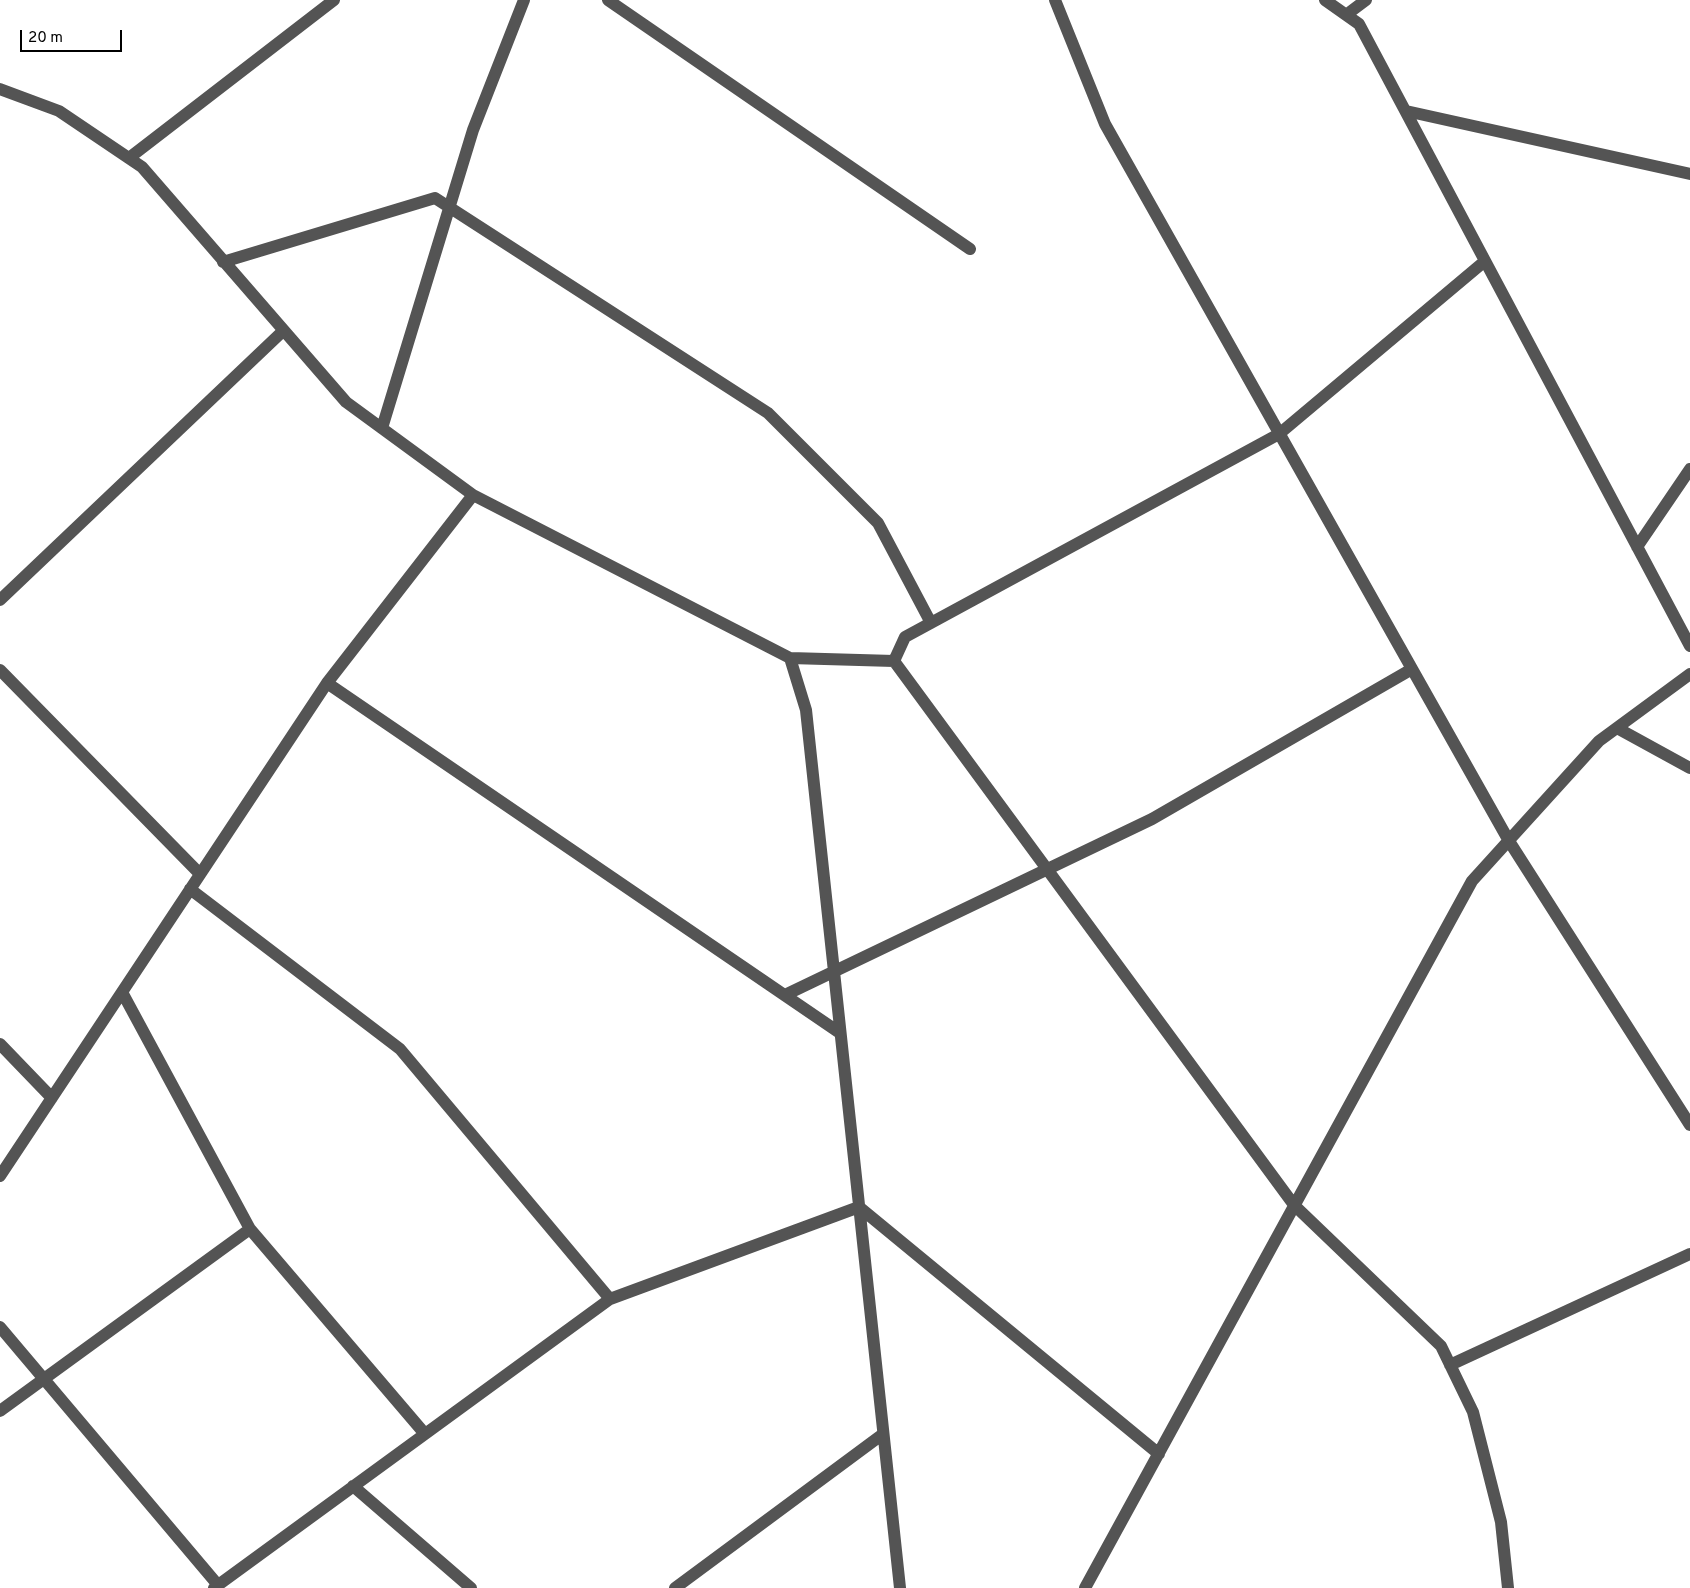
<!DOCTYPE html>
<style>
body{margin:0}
#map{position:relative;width:1690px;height:1588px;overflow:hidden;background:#fff;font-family:Overpass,sans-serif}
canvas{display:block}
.scale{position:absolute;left:20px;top:30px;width:102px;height:22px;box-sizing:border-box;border:2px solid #000;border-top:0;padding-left:6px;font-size:15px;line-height:18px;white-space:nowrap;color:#000;-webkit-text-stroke:4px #fff;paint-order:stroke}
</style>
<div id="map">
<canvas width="1690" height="1588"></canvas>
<div class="scale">20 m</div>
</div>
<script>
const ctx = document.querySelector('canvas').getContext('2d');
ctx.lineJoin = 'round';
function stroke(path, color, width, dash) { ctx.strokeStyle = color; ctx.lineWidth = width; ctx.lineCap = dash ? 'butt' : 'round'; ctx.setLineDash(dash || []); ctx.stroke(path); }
const minor = new Path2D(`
 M608 0 970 249
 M1055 0 1105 124 1509 841 1690 1125
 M1325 0 1359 24 1690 646
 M1346 15 1366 0
 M0 89 59 111 142 167 346 402 473 495 790 658 894 661 1294 1205 1441 1346 1473 1412 1501 1522 1508 1588
 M1406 111 1690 174
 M129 158 334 0
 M223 262 435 198 768 413 878 523 931 623
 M382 428 473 130 524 0
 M1637 547 1690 469
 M0 600 283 331
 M790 658 806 710 900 1588
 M894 661 905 637 1279 434 1485 261
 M0 670 200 874
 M327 683 840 1033
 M1617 728 1690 768
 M190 889 400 1049 610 1299
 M122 992 250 1229 425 1434
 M785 995 1152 819 1412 669
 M0 1044 52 1098
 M0 1176 327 683 473 495
 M0 1327 218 1585
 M1450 1365 1690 1254
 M0 1411 250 1229
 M353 1486 471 1588
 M214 1588 610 1299 859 1207 1159 1454
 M675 1588 883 1434
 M1085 1588 1472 881 1599 741 1690 674`);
stroke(minor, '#545454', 12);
</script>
